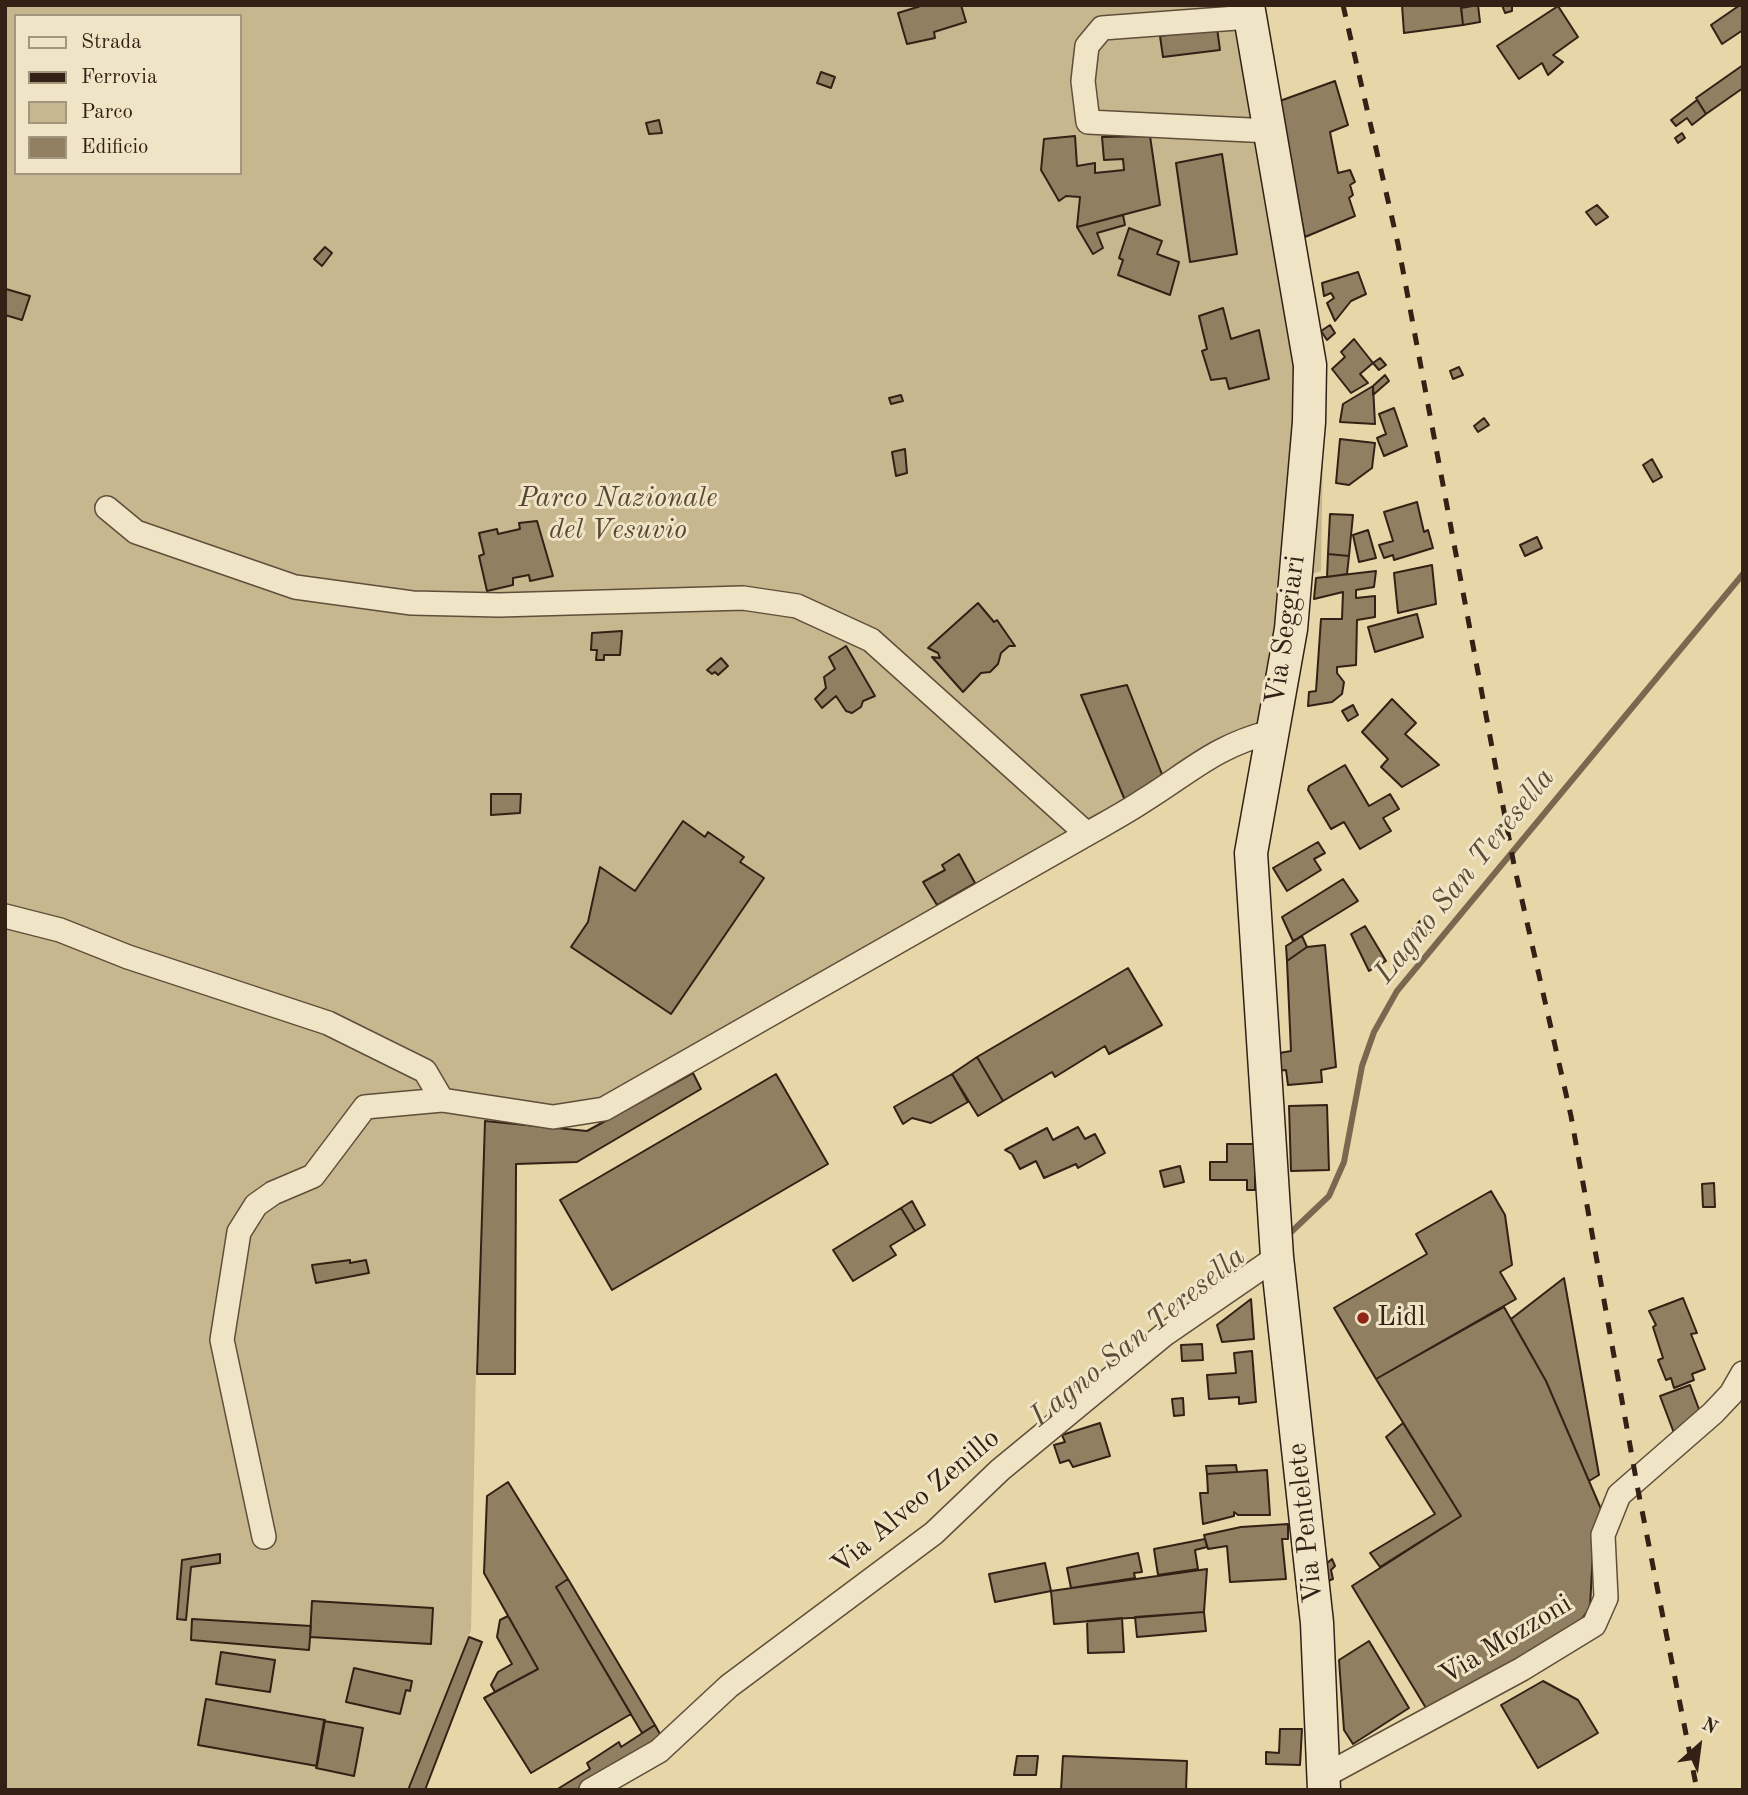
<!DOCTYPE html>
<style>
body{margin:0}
#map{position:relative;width:1748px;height:1795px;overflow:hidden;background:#e6d6a8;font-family:"Old Standard TT",serif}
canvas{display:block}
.frame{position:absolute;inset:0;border:7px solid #322114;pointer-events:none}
.legend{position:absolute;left:14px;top:14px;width:228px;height:161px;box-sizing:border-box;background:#efe4c6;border:2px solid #a3967f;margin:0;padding:9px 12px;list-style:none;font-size:21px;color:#322114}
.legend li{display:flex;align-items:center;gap:14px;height:35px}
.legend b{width:35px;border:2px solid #a3967f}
.north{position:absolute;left:1664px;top:1711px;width:70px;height:70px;-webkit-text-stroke:5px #efe4c6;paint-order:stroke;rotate:28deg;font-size:19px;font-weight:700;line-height:28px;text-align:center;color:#322114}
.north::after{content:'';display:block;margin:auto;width:24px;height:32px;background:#322114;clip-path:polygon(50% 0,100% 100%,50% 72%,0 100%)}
</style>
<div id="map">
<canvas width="1748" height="1795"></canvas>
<div class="frame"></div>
<ul class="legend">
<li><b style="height:9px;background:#efe4c6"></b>Strada</li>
<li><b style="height:9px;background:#322114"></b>Ferrovia</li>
<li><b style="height:19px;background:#c7b78f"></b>Parco</li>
<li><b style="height:19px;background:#907f61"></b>Edificio</li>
</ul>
<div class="north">N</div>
</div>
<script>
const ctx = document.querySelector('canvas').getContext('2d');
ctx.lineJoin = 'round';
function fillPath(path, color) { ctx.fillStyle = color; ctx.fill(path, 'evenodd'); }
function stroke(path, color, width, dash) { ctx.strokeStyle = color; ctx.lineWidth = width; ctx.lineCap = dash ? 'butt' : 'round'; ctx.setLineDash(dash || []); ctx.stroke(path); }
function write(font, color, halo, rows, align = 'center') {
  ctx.font = font + ' "Old Standard TT",serif'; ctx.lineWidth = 6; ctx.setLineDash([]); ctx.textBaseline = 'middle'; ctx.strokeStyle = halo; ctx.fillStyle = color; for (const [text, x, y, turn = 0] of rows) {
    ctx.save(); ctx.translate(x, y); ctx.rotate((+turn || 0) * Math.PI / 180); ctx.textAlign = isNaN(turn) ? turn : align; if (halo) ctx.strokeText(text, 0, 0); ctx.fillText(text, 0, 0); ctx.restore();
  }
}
const green = new Path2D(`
 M5 5H1262L1324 374 1321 571 1309 575 1295 709 1215 747 615 1105 488 1108 476 1367 471 1630 407 1790H5ZM16 16H240V173H16Z`);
const stream = new Path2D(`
 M1287 1236 1329 1196 1344 1162 1362 1066 1374 1032 1397 991 1743 574`);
const building = new Path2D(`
 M924 5H961L966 22 934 32 935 38 907 44 898 13Z
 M1402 5H1461L1463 25 1404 33Z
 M1478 5 1480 22 1463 25 1461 8Z
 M1502 5H1512V11L1505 13Z
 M1740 5H1743V30L1722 44 1711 25Z
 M1558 6 1578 37 1553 55 1563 62 1548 75 1542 63 1519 79 1497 46Z
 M1217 28 1220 50 1163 57 1160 36Z
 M1743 65V88L1706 114 1696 98Z
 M821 72 835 77 831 88 817 83Z
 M1335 81 1348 125 1330 132 1338 173 1350 170 1355 182 1350 185 1353 195 1349 198 1355 216 1305 237 1277 102Z
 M1697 100 1706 114 1692 125 1687 118 1676 126 1671 120Z
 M659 120 662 133 649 134 646 123Z
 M1682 133 1685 138 1678 143 1675 138Z
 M1075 136 1077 166 1095 163V173L1124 170 1123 159 1104 160 1102 137 1150 136 1160 205 1077 227 1080 197 1066 196 1059 201 1041 170 1044 139Z
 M1222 154 1237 254 1190 262 1176 163Z
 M1597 205 1608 217 1596 225 1586 212Z
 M1123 215 1125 225 1097 233 1103 248 1093 254 1077 227Z
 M1129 228 1162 241 1157 254 1179 262 1170 295 1118 275 1123 260 1119 258Z
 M325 247 332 253 322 266 314 259Z
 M1358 272 1366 294 1351 301 1335 321 1327 303 1334 298 1331 293 1324 296 1322 283Z
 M6 289 30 296 22 320 5 315Z
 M1223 308 1231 339 1259 330 1269 379 1229 389 1226 378 1211 380 1202 351 1207 349 1199 316Z
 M1330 325 1335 333 1327 340 1321 331Z
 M1354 339 1373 363 1360 374 1368 383 1351 393 1332 369 1345 357 1341 352Z
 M1380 358 1386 365 1379 370 1373 363Z
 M1459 367 1463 375 1453 379 1450 371Z
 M1385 375 1389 381 1373 395V386Z
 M1373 386 1375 424 1340 422 1343 404Z
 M901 395 903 401 891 404 889 398Z
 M1394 408 1407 446 1384 456 1377 438 1386 434 1379 414Z
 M1484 418 1489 425 1478 432 1474 426Z
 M1340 439 1375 443 1372 468 1349 485 1336 483Z
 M905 449 907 473 896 476 892 452Z
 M1652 459 1662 477 1653 482 1643 465Z
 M1417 502 1424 532 1428 530 1433 548 1394 560 1393 555 1384 558 1379 545 1393 541 1384 512Z
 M1330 514 1353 515 1349 556 1328 554Z
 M537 521 553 576 530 581 529 575 513 578V585L487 591 479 556 484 554 479 533 497 529 498 534 520 529 519 523Z
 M1368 530 1376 558 1359 562 1353 535Z
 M1537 537 1542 548 1525 556 1520 545Z
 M1328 554 1349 556 1347 574 1327 577Z
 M1432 565 1436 604 1398 613 1394 573Z
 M1376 571 1374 587 1356 590V598L1375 596V617L1357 620 1356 665 1337 667V673L1344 682 1342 694 1332 702 1308 706 1309 692 1316 691 1321 619H1342L1343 592 1314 599 1316 578Z
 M978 603 994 622 997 620 1015 646H1009L1001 653 998 664 990 672 981 673 963 692 932 657 940 658 938 653 928 648Z
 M1417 614 1423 637 1375 652 1368 627Z
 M622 631 620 655H604V660H596L597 650H591L592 633Z
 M846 646 875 696 863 701 861 707 852 713 846 711 836 696 822 708 815 699 826 688 824 677 835 669 829 657Z
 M721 658 728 666 718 675 715 672 712 674 707 670Z
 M1127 685 1165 782 1129 810 1081 695Z
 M1392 699 1416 723 1405 734 1439 765 1402 787 1381 767 1388 759 1362 732Z
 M1353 705 1358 715 1348 721 1342 711Z
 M1345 765 1369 806 1390 794 1399 809 1383 818 1391 831 1360 849 1344 822 1331 829 1308 790 1309 786Z
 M491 794H521L520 813 491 815Z
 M683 821 705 837 708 832 744 857 740 862 764 878 671 1014 571 947 588 922 600 867 635 891Z
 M1318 842 1325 853 1314 859 1321 870 1287 891 1273 868Z
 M959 854 975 883 937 905 923 882 945 870 942 865Z
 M1343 879 1358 901 1293 941 1282 917Z
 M1420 921 1432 930 1422 941 1413 929Z
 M1365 926 1386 961 1369 971 1351 934Z
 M1302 936 1307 947 1287 961 1286 946Z
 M1325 945 1336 1067 1321 1070 1322 1082 1288 1085 1286 1070 1275 1071 1274 1054 1291 1051 1287 961 1307 947Z
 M1128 968 1162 1025 1109 1054 1105 1046 1055 1077 1052 1072 1003 1101 977 1057Z
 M977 1057 1003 1101 978 1116 952 1074Z
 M693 1073 701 1089 577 1162 516 1164 515 1374H477L485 1121 587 1131Z
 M776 1074 828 1164 612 1290 560 1200Z
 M952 1074 968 1102 931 1123 912 1118 903 1124 894 1107Z
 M1327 1105 1329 1170 1291 1171 1289 1106Z
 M1078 1127 1085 1139 1095 1134 1105 1153 1078 1168 1076 1164 1044 1178 1036 1161 1020 1169 1012 1154 1005 1150 1047 1128 1053 1140Z
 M1227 1144H1255V1190H1247V1180H1210V1162H1227Z
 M1180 1166 1184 1182 1164 1187 1160 1171Z
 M1714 1183 1715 1207H1703L1702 1184Z
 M1491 1191 1505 1215 1512 1265 1500 1272 1516 1299 1376 1379 1334 1308 1427 1254 1416 1234Z
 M912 1201 925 1225 915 1231 901 1208Z
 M901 1208 915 1231 890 1246 896 1255 853 1281 833 1250Z
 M350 1260V1263L366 1260 369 1273 316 1283 312 1265Z
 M1564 1278 1599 1475 1589 1481 1546 1381 1511 1319Z
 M1683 1298 1697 1333 1691 1334 1705 1369 1692 1374 1694 1380 1674 1388 1671 1378 1666 1380 1658 1360 1663 1358 1653 1327 1656 1325 1649 1311Z
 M1251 1299 1254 1339 1222 1342 1217 1325Z
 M1504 1307 1546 1381 1601 1509 1594 1530 1590 1608 1575 1628 1429 1713 1352 1586 1461 1516 1376 1379Z
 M1202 1344 1203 1360 1182 1361 1181 1345Z
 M1252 1351 1256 1402 1239 1404V1397L1209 1399 1207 1375 1236 1373 1234 1353Z
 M1690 1385 1700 1412 1674 1433 1660 1396Z
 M1183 1398 1184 1415 1174 1416 1172 1399Z
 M1100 1423 1110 1456 1073 1467 1069 1460 1060 1463 1054 1445 1065 1442 1062 1435Z
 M1403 1423 1461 1516 1380 1567 1370 1553 1435 1514 1386 1437Z
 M1236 1465 1237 1472 1207 1474 1206 1466Z
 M1267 1470 1270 1515H1238L1234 1512V1516L1203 1524 1200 1493H1208L1207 1474Z
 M508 1482 568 1579 556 1587 631 1714 531 1773 484 1698 538 1669 484 1573 487 1496Z
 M1288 1524V1539H1282L1286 1579 1230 1582 1227 1546 1208 1549 1204 1535 1241 1527Z
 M1205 1539 1207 1547 1195 1550 1198 1569 1158 1575 1154 1549Z
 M1138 1553 1142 1572 1134 1573 1135 1578 1071 1588 1067 1568Z
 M220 1554V1563L191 1567 186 1620 177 1619 182 1560Z
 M1332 1559 1335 1566 1331 1570 1333 1579 1323 1583 1321 1568Z
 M1045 1563 1051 1591 995 1602 989 1574Z
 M1207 1569 1204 1612 1054 1624 1051 1591Z
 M568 1579 655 1725 642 1733 556 1587Z
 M312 1601 433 1608 431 1644 310 1637Z
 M1204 1612 1206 1631 1137 1637 1135 1617Z
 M508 1616 538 1669 495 1692 491 1685 498 1672 512 1664 497 1637 500 1620Z
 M1122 1618 1124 1652 1088 1653 1087 1621Z
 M192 1619 311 1626 309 1650 191 1640Z
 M469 1637 482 1642 425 1790H408Z
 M1369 1641 1409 1708 1353 1744 1344 1730 1339 1660Z
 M221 1652 275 1660 270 1692 216 1684Z
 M354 1668 412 1681 410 1691 406 1690 400 1714 346 1702Z
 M1543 1681 1578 1700 1598 1733 1538 1768 1501 1705Z
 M206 1699 325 1720 317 1766 198 1745Z
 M324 1721 363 1728 354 1776 316 1768Z
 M655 1725 661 1736 576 1790H556L590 1769 587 1763 619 1742 621 1747Z
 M1280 1729H1302L1300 1765 1266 1764V1752L1279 1753Z
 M1017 1756H1038L1036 1775H1014Z
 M1063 1756 1187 1761 1186 1790H1061Z`);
const street = new Path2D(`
 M1250 17 1102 28 1087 46 1083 81 1088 122 1270 131
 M107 508 136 532 295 587 412 603 499 605 743 598 797 606 871 640 1087 834
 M5 916 60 930 128 957 328 1023 425 1071 442 1100
 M264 1537 222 1340 239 1232 256 1205 273 1193 313 1176 365 1107 442 1100 553 1117 604 1109 1087 834C1106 823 1125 813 1143 801 1190 772 1215 746 1271 732
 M1324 1776 1522 1669 1594 1625 1606 1598 1603 1535 1619 1495 1713 1413 1731 1394 1743 1373
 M591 1790 659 1751 729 1686 934 1533 1000 1470 1165 1334 1277 1257`);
const secondary = new Path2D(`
 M1248 5 1310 365 1309 422 1291 629 1251 853 1277 1257 1317 1623 1324 1790`);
const rail = new Path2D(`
 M1343 5 1398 244 1514 865 1571 1116 1638 1490 1697 1790`);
const markers = [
 [1363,1318,7,"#8f2418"]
];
const parkNames = [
 ["Parco Nazionale",618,499],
 ["del Vesuvio",618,531]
];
const streetNames = [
 ["Via Seggiari",1286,630,-82],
 ["Via Alveo Zenillo",916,1502,-40],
 ["Via Pentelete",1306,1523,-96],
 ["Via Mozzoni",1506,1640,-31]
];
const poiNames = [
 ["Lidl",1377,1318]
];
const waterNames = [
 ["Lagno San Teresella",1465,876,-51],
 ["Lagno San Teresella",1138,1337,-39]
];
fillPath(green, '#c7b78f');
stroke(stream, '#79684f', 6);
fillPath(building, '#907f61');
stroke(building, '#322114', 2);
stroke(street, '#5f4e39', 26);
stroke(secondary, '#322114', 35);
stroke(street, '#efe4c6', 23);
stroke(secondary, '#efe4c6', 32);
stroke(rail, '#322114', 5, [12, 12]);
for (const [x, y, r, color] of markers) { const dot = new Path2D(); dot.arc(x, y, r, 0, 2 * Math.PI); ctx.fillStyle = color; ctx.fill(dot); stroke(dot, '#efe4c6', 2.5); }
write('italic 28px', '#574633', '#efe4c6', parkNames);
write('28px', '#322114', '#efe4c6', streetNames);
write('28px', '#322114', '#efe4c6', poiNames, 'left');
write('italic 30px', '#5c4b36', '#efe4c6', waterNames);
</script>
